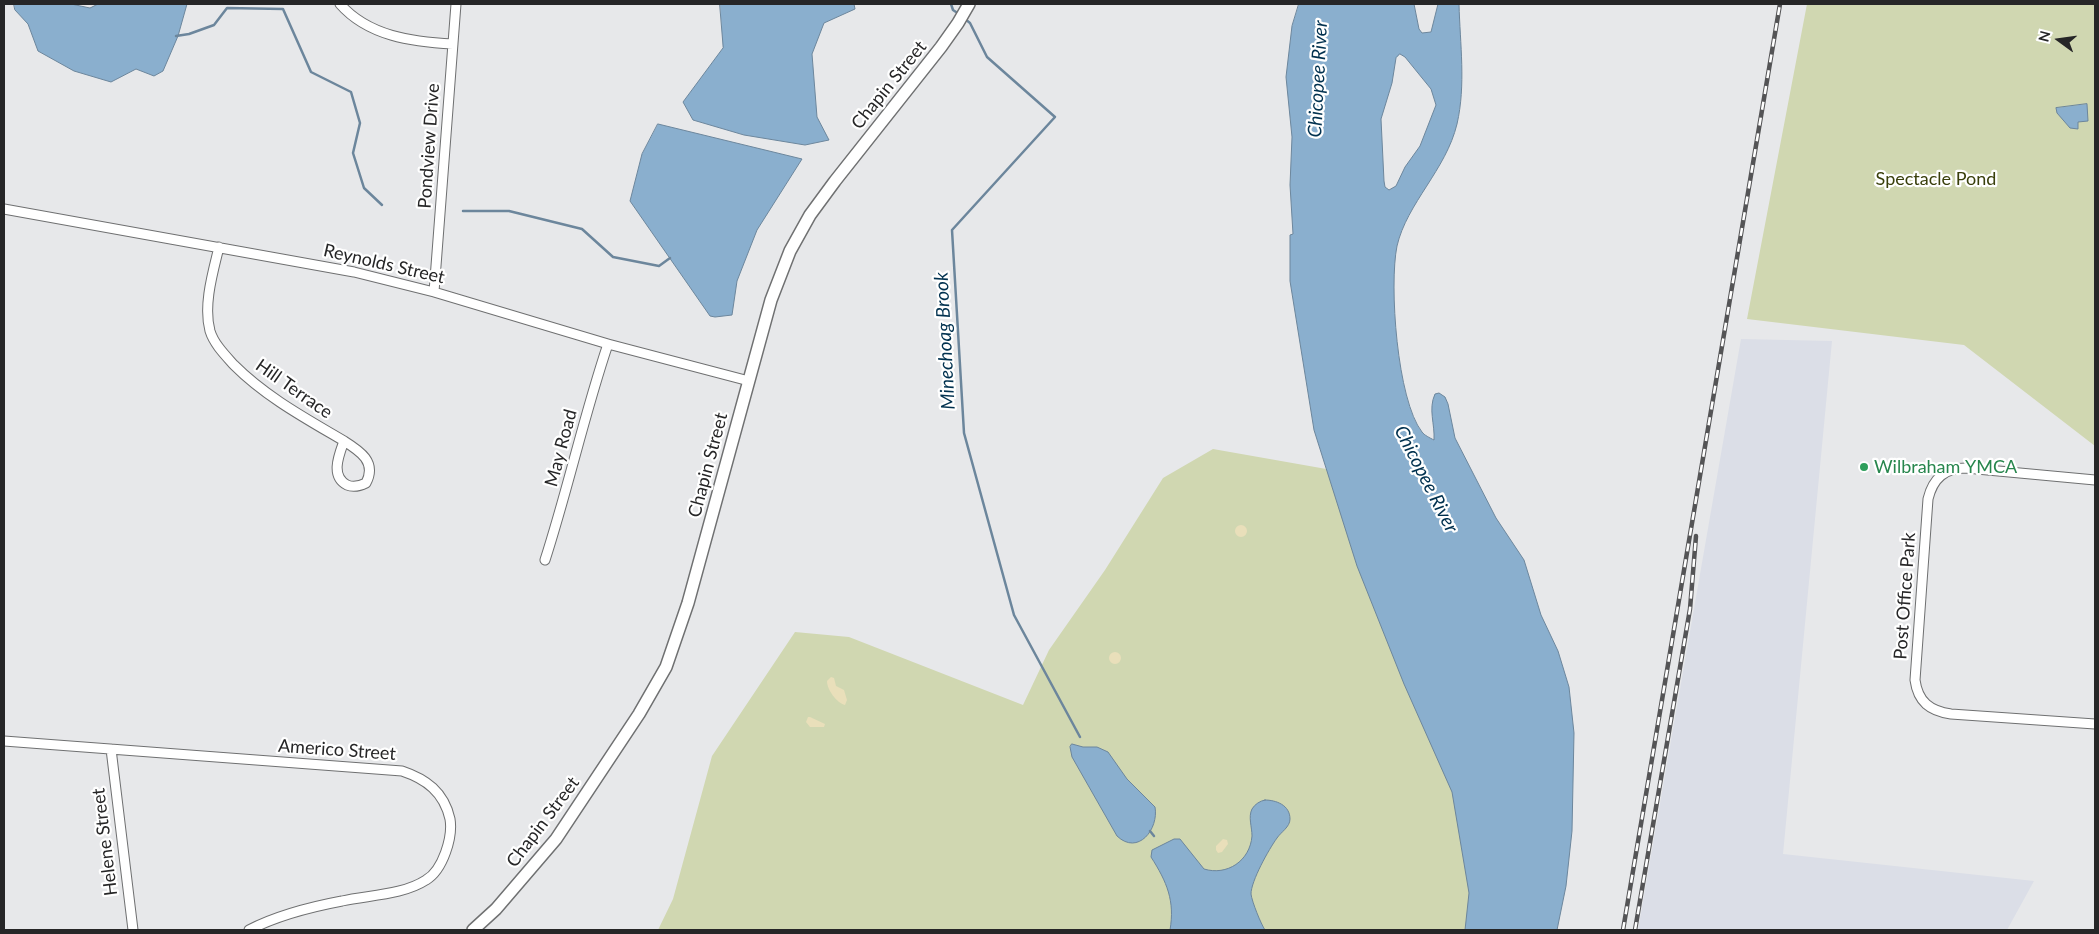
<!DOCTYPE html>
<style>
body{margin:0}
#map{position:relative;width:2099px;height:934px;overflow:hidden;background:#e7e8ea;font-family:Lato,sans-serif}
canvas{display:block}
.frame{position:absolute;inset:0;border:5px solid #262627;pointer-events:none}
.north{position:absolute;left:2034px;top:15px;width:50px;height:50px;-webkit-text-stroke:4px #fff;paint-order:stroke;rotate:284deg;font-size:14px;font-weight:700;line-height:20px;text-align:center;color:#262627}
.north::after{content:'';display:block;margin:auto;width:18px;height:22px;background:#262627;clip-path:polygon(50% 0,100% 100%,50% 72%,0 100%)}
</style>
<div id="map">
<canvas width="2099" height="934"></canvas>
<div class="frame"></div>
<div class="north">N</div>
</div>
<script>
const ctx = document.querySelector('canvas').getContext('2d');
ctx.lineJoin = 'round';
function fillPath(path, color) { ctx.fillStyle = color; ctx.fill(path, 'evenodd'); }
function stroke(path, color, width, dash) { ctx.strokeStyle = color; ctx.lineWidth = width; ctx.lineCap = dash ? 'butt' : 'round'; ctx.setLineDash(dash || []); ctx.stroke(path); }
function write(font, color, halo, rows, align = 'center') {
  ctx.font = font + ' Lato,sans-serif'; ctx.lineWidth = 4.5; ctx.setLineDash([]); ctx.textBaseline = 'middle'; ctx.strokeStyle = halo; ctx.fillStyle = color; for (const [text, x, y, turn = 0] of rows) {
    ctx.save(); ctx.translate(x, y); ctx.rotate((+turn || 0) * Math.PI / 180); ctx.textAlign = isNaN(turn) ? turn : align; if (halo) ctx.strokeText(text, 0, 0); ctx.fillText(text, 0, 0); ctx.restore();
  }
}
const built = new Path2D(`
 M1741 339 1832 341 1783 854 2034 881 2007 930H1638Z`);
const green = new Path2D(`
 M1807 4H2095V446L1964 345 1747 319Z
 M1213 449 1332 470 1458 764 1477 930H658L673 899 712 756 795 632 849 637 1023 705 1049 650 1105 570 1163 478Z`);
const sand = new Path2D(`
 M1235 531a6 6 0 1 1 12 0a6 6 0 1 1-12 0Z
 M1109 658a6 6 0 1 1 12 0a6 6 0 1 1-12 0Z
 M831 677 834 678 836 686 844 690 847 700 845 705C837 703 827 690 827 681Z
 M808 717H810L825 724 824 727H810L806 722Z
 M1223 839 1227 840 1228 844 1222 852 1218 853 1216 850V846Z`);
const water = new Path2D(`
 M14 4H71L90 8 98 4H187L178 36 163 71 154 76 136 69 111 82 74 71 38 51 28 24 15 10Z
 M720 4H854L855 9 824 23 812 54 817 117 829 140 805 145 744 135 693 120 683 102 723 48Z
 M1299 4H1414L1419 29 1422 33 1431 32 1438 4H1459C1460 44 1466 85 1457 124 1446 170 1407 203 1397 246 1389 285 1397 400 1422 432 1424 435 1430 438 1434 440 1435 424 1428 409 1435 394L1439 393 1445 397 1448 404 1455 438 1496 518 1524 560 1541 615 1558 651 1569 687 1574 733 1572 831 1566 886 1557 930H1465L1469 893 1452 792 1404 684 1357 566 1314 430 1290 281V235L1293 234 1290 185 1292 137 1286 77 1292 26ZM1400 54 1405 57 1431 89 1436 105 1420 146 1405 167 1396 186 1389 190 1385 187 1384 181 1381 119 1392 83 1396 58Z
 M2087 104 2088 121 2078 122V129L2070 128 2057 113 2056 108Z
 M658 124 802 159 757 230 737 281 732 315 715 317 710 316 630 201 642 154Z
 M1072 744 1083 747H1097L1108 752 1127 779 1155 807C1159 829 1138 856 1117 836L1072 757 1070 747Z
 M1265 800C1276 800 1290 805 1290 819 1290 827 1281 832 1277 838 1269 849 1251 881 1251 894 1252 902 1261 924 1265 930H1170C1175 901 1167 882 1151 857L1152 850 1174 839H1180L1204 869C1227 876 1250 861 1252 836 1252 827 1248 817 1252 809 1255 804 1260 801 1265 800Z`);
const stream = new Path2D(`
 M951 4 953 10 959 14
 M965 19 970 23 987 57 1055 117 952 230 964 433 1014 615 1080 737
 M176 36 189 34 214 25 227 8 283 9 311 72 351 92 360 123 353 153 364 188 382 205
 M463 211H509L582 229 613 257 659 266 670 258
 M1150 831 1154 836`);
const minor = new Path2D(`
 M340 4C368 36 412 42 453 44
 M4 209 354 272 434 292 608 344 749 381
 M219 247C213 272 203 305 210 331 214 344 225 355 234 365 266 397 305 418 344 441 339 455 330 476 347 485 354 488 360 486 366 483 377 462 360 451 344 441
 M434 292 456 4
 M2095 480 1966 468C1945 468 1933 478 1928 499L1915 680C1918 702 1930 711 1951 714L2095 724
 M545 560C568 489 584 415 608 344
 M4 741 402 771C426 779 444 792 450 819 453 837 443 870 426 880 403 895 369 895 342 901 310 907 278 915 249 930
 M111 749 133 930`);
const major = new Path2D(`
 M473 930 496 909 556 839 639 714 666 667 688 603 771 300 790 251 810 215 835 181 941 47 958 23 969 4`);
const rail = new Path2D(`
 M1623 930 1780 4
 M1635 930 1690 609 1696 536`);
const markers = [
 [1864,467,5,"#2e9e5b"]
];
const streetNames = [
 ["Chapin Street",889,85,-51],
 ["Pondview Drive",429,146,-86],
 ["Reynolds Street",384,264,13],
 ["Hill Terrace",294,389,35],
 ["May Road",561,448,-75],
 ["Chapin Street",708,465,-75],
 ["Post Office Park",1905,596,-86],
 ["Americo Street",337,750,4],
 ["Chapin Street",543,822,-53],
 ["Helene Street",105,842,-97]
];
const parkNames = [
 ["Spectacle Pond",1936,179]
];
const leisureNames = [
 ["Wilbraham YMCA",1874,467]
];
const waterNames = [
 ["Chicopee River",1318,79,-87],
 ["Minechoag Brook",945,341,-93],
 ["Chicopee River",1426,479,63]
];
fillPath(built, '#dbdee7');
fillPath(green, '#d0d7b1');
fillPath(sand, '#e9dfba');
fillPath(water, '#8aafce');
stroke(water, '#6c869c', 1);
stroke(stream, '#6c869c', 2.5);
stroke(minor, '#6f7071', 11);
stroke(major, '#6f7071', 14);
stroke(minor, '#fff', 9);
stroke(major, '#fff', 11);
stroke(rail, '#545456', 4.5);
stroke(rail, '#fff', 2.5, [8]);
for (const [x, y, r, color] of markers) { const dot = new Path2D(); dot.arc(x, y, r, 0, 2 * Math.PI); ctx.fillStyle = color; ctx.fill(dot); stroke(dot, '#fff', 2); }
write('18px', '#262627', '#fff', streetNames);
write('18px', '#393f0b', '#fff', parkNames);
write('18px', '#27864d', '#fff', leisureNames, 'left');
write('italic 19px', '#01314f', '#fff', waterNames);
</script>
